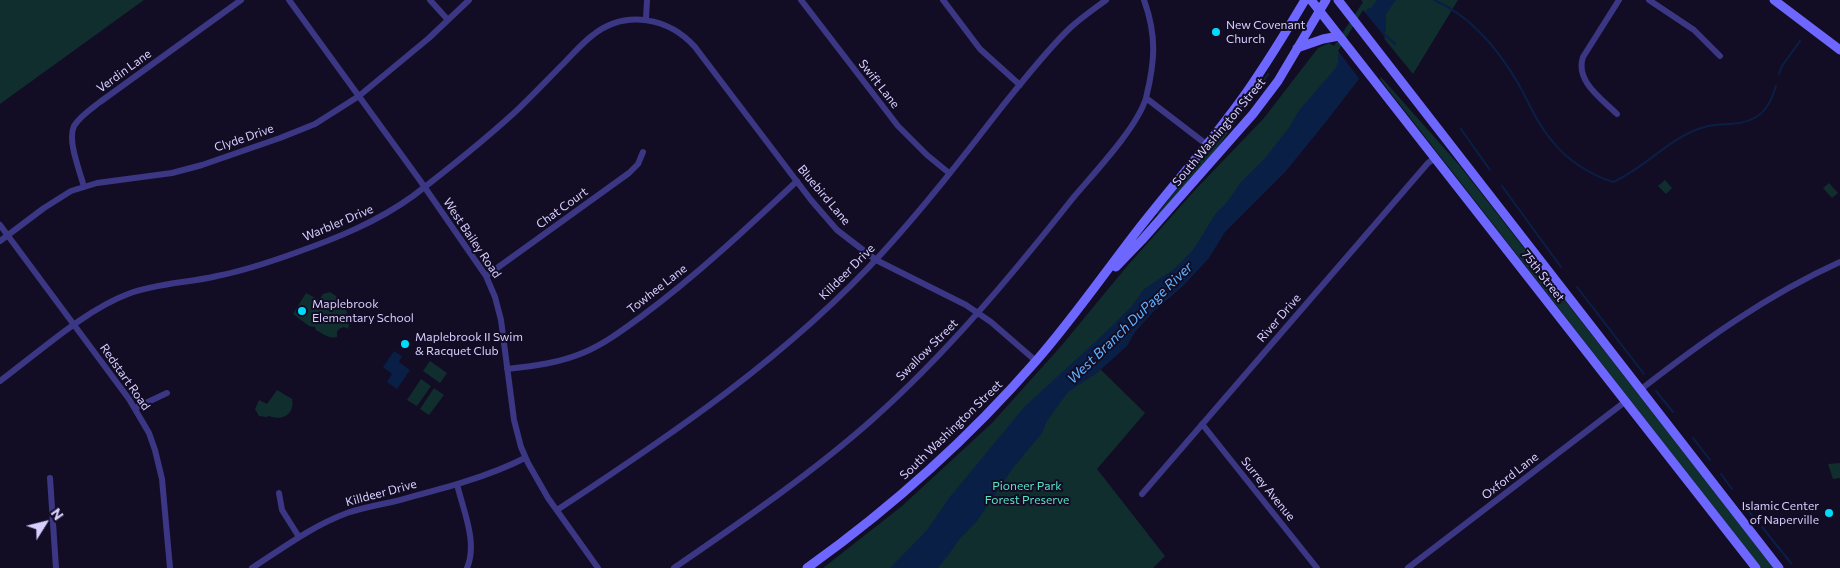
<!DOCTYPE html>
<style>
body{margin:0}
#map{position:relative;width:1840px;height:568px;overflow:hidden;background:#120d24;font-family:Commissioner,sans-serif}
canvas{display:block}
.north{position:absolute;left:20px;top:498px;width:50px;height:50px;-webkit-text-stroke:4px #120d24;paint-order:stroke;rotate:54deg;font-size:14px;font-weight:700;line-height:20px;text-align:center;color:#d7d0ff}
.north::after{content:'';display:block;margin:auto;width:18px;height:22px;background:#d7d0ff;clip-path:polygon(50% 0,100% 100%,50% 72%,0 100%)}
</style>
<div id="map">
<canvas width="1840" height="568"></canvas>
<div class="north">N</div>
</div>
<script>
const ctx = document.querySelector('canvas').getContext('2d');
ctx.lineJoin = 'round';
function fillPath(path, color) { ctx.fillStyle = color; ctx.fill(path, 'evenodd'); }
function stroke(path, color, width, dash) { ctx.strokeStyle = color; ctx.lineWidth = width; ctx.lineCap = dash ? 'butt' : 'round'; ctx.setLineDash(dash || []); ctx.stroke(path); }
function write(font, color, halo, rows, align = 'center') {
  ctx.font = font + ' Commissioner,sans-serif'; ctx.lineWidth = 4; ctx.setLineDash([]); ctx.textBaseline = 'middle'; ctx.strokeStyle = halo; ctx.fillStyle = color; for (const [text, x, y, turn = 0] of rows) {
    ctx.save(); ctx.translate(x, y); ctx.rotate((+turn || 0) * Math.PI / 180); ctx.textAlign = isNaN(turn) ? turn : align; if (halo) ctx.strokeText(text, 0, 0); ctx.fillText(text, 0, 0); ctx.restore();
  }
}
const green = new Path2D(`
 M0 0H144L0 104Z
 M1361 0H1458L1413 74 1382 36 1202 253 1092 361 1145 413 1097 469 1165 556 1153 568H823L902 506 992 423 1062 345 1128 265 1196 189 1264 118 1318 48 1329 43 1334 46 1363 2Z
 M1268 73 1269 74 1213 154 1159 216 1157 214 1246 104Z
 M1381 77 1460 166 1774 568H1761L1380 79Z
 M1665 180 1672 188 1666 194 1658 186Z
 M1829 183 1838 193 1832 198 1823 188Z
 M330 292 336 296 339 306 346 310 350 320 348 329 344 327 339 329 337 332V337C329 339 323 334 316 330L315 327 309 326 293 314 306 293 319 300 323 294Z
 M430 361 447 373 440 383 423 371Z
 M421 379 431 386 417 406 407 400Z
 M434 388 444 395 429 415 420 409Z
 M277 390 292 399C295 415 282 421 269 416L266 417 259 416 255 409 259 400 267 404Z
 M1840 463V478L1833 479 1828 464Z`);
const water = new Path2D(`
 M1377 0H1396L1386 14V30L1359 79 1325 123 1286 171 1225 232 1209 258 1183 286 1154 311 1135 332 1127 346 1097 373 1068 392 1047 421 1042 433 1013 468 977 521 958 541 950 553 938 568H890L927 530 949 498 1025 406 1093 344 1131 307 1144 289 1174 269 1193 250 1216 213 1227 202 1241 182 1265 158 1288 129 1300 109 1335 69 1338 63V55L1367 9 1371 8Z
 M394 351 402 356 399 362 410 370 397 389 387 382 392 374 383 367Z`);
const pier = new Path2D(`
 M1363 10 1385 37 1361 81 1338 51Z`);
const stream = new Path2D(`
 M1434 0C1471 16 1498 49 1518 83 1529 103 1538 125 1553 142 1568 161 1591 175 1613 182 1645 168 1668 139 1701 128 1719 121 1739 128 1756 117 1768 110 1772 98 1776 86
 M1382 32 1395 44
 M1779 74 1782 66 1800 41
 M1461 129 1490 170
 M1502 186 1561 267
 M1577 287 1644 374
 M1656 391 1673 412
 M1693 438 1710 460
 M1721 474 1732 489
 M1742 501 1753 517
 M1762 527 1791 563`);
const street = new Path2D(`
 M289 0 419 179 486 276 495 297 501 320 514 420 521 447 528 463 548 498 598 568
 M430 0 448 20
 M801 0 898 126 927 155 949 173
 M943 0 980 49 1020 85
 M1144 0C1157 36 1155 61 1146 98L1206 144
 M1649 0 1694 30 1720 56
 M646 19 647 0
 M1617 114C1601 98 1575 81 1583 57L1619 0
 M84 187C80 171 67 141 74 126 80 116 91 109 100 102L241 0
 M0 225 129 399 149 433 155 450 162 479 170 568
 M0 241 44 208 71 191 97 183 172 173 202 165 280 138 315 124 359 96 429 38 469 0
 M486 276 629 173 638 164 643 152
 M507 369C534 366 560 363 585 352 606 343 624 329 642 316 697 275 747 228 797 181
 M0 381C38 353 85 310 128 294 157 283 188 283 217 276 243 271 270 262 295 253 337 238 377 222 413 196 447 170 482 142 514 113 531 97 547 80 564 63 573 54 582 43 593 35 626 9 669 18 695 47L811 200 837 230 876 260 966 305 991 322 1036 361
 M1640 390C1703 341 1767 295 1840 262
 M135 408 167 393
 M1202 424 1317 568
 M50 478 56 568
 M457 484C463 510 478 542 467 568
 M279 493 282 510 299 537
 M1142 494 1428 163 1435 158
 M557 510C673 434 789 355 883 252 925 206 963 157 1001 108 1023 81 1045 52 1070 28 1081 18 1094 9 1106 0
 M252 568C283 548 312 526 347 513 362 508 377 505 392 502 437 490 483 479 525 458
 M674 568C742 521 811 474 873 419 948 352 1011 276 1073 198 1094 173 1137 128 1146 98
 M1408 568 1626 401`);
const secondary = new Path2D(`
 M1311 0 1756 568
 M1338 0 1779 568
 M1774 0 1840 50
 M1297 48 1323 39 1339 36
 M1116 267 1142 240 1253 114 1278 81 1326 0
 M807 568C891 508 968 439 1036 361 1072 320 1103 275 1137 231 1173 185 1212 141 1246 93 1267 63 1286 32 1305 0`);
const markers = [
 [1216,32,5,"#00dcfb"],
 [302,311,5,"#00dcfb"],
 [405,344,5,"#00dcfb"],
 [1829,513,5,"#00dcfb"]
];
const poiNames = [
 ["New Covenant",1226,25],
 ["Church",1226,39],
 ["Maplebrook",312,304],
 ["Elementary School",312,318],
 ["Maplebrook II Swim",415,337],
 ["& Racquet Club",415,351],
 ["Islamic Center",1819,506,"right"],
 ["of Naperville",1819,520,"right"]
];
const streetNames = [
 ["Verdin Lane",124,71,-36],
 ["Swift Lane",879,84,52],
 ["South Washington Street",1219,132,-50],
 ["Clyde Drive",244,138,-19],
 ["Bluebird Lane",824,195,50],
 ["Chat Court",562,208,-36],
 ["Warbler Drive",338,223,-23],
 ["West Bailey Road",472,238,56],
 ["Killdeer Drive",847,272,-45],
 ["75th Street",1543,276,52],
 ["Towhee Lane",657,289,-38],
 ["River Drive",1279,318,-49],
 ["Swallow Street",927,350,-45],
 ["Redstart Road",125,377,55],
 ["South Washington Street",951,430,-44],
 ["Oxford Lane",1510,476,-38],
 ["Surrey Avenue",1268,489,51],
 ["Killdeer Drive",381,493,-15]
];
const parkNames = [
 ["Pioneer Park",1027,486],
 ["Forest Preserve",1027,500]
];
const waterNames = [
 ["West Branch DuPage River",1130,323,-44]
];
fillPath(green, '#102e2e');
fillPath(water, '#0a1f46');
fillPath(pier, '#120d24');
stroke(stream, '#0a1f46', 2);
stroke(street, '#3c3784', 6);
stroke(secondary, '#6e67ff', 9);
for (const [x, y, r, color] of markers) { const dot = new Path2D(); dot.arc(x, y, r, 0, 2 * Math.PI); ctx.fillStyle = color; ctx.fill(dot); stroke(dot, '#120d24', 2); }
write('12px', '#d7d0ff', '#120d24', poiNames, 'left');
write('12px', '#d7d0ff', '#120d24', streetNames);
write('12px', '#58e3c4', '#120d24', parkNames);
write('italic 14px', '#5eb1ff', '#120d24', waterNames);
</script>
